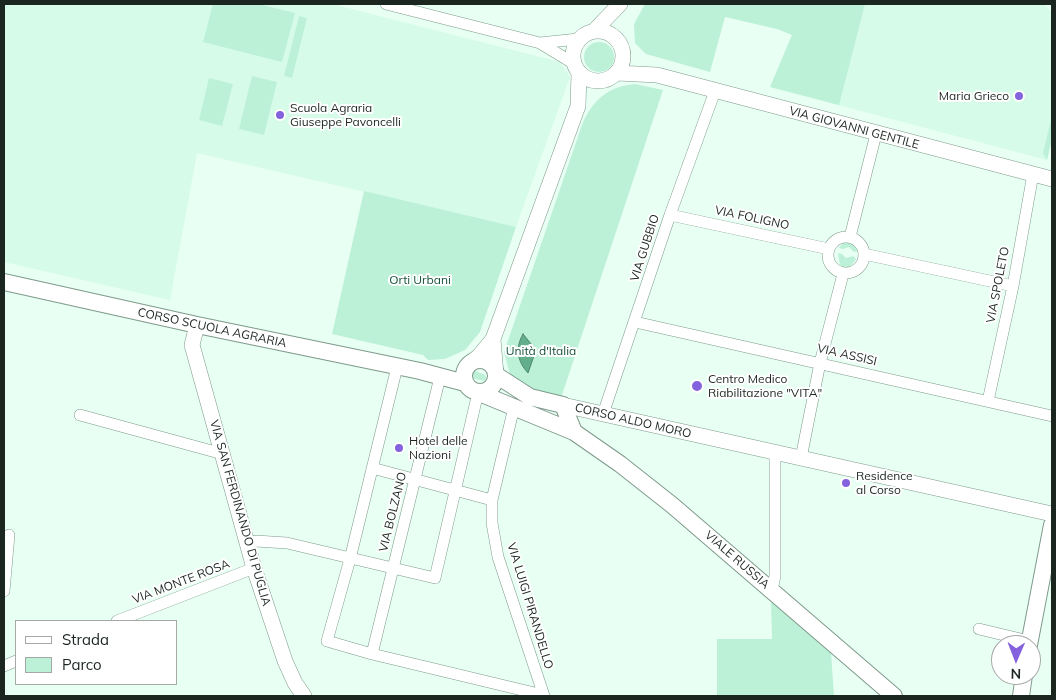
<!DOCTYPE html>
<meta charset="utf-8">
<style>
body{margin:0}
#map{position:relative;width:1056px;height:700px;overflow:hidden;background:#e8fff3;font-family:Mulish,sans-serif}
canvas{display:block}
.frame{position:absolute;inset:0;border:5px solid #1c2621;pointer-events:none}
.legend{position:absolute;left:15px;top:620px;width:162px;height:65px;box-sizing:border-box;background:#fff;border:1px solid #a4a8a6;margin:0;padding:6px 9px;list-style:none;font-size:15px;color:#1c2621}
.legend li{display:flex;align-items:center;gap:10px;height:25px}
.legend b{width:25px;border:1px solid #a4a8a6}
.north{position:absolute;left:991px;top:635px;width:50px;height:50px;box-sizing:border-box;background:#fff;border:1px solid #a4a8a6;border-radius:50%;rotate:181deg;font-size:14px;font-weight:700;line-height:20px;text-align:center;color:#1c2621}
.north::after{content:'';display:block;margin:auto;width:18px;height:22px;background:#8462dd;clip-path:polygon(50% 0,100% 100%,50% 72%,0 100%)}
</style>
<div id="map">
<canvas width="1056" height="700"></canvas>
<div class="frame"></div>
<ul class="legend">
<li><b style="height:6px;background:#fff"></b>Strada</li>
<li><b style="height:14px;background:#bdf1d7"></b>Parco</li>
</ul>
<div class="north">N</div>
</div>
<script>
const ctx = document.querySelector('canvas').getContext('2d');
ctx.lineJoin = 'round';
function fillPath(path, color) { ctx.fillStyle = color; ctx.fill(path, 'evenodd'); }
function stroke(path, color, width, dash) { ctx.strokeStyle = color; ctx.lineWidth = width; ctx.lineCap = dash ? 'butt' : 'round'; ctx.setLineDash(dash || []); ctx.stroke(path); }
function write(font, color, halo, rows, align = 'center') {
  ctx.font = font + ' Mulish,sans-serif'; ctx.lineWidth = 4; ctx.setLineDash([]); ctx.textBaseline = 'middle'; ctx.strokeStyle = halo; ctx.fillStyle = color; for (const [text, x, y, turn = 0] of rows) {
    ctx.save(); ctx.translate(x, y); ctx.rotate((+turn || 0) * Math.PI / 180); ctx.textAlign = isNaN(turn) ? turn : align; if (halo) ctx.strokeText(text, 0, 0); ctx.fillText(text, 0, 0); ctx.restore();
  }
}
const built = new Path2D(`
 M4 4H332L560 62 570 77 516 227 197 153 170 300 4 262Z
 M805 4H1044L1052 12V139L1047 160 770 87Z`);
const green = new Path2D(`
 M213 4H258L295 13 282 62 203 42Z
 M645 4H865L839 105 770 87 792 35 777 29 725 17 710 72 646 54 635 43 634 24Z
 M299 16 307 18 292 78 284 76Z
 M584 57a15 15 0 1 1 30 0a15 15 0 1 1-30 0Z
 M252 76 277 82 264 135 239 129Z
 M209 78 233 84 222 126 199 120Z
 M635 84 663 90 561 398 526 388 510 375 504 352 583 122C595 98 608 87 635 84Z
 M1052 116V139L1047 160 1043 153Z
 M364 191 516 227 480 332 465 350 445 359 428 360 423 355 332 334Z
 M852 237 857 242 858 251 854 252 849 247 843 249 839 248 846 239Z
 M838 253 842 254 846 258 853 256 856 259 851 266 845 269 840 265Z
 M473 370 485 375 487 379 484 381 471 378 469 373Z
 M771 600 831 652 834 696H717V639H772Z`);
const water = new Path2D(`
 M523 334 536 350 528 373C517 361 515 348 523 334Z`);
const minor = new Path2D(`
 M386 4 540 43 573 63
 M540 43 578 39
 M670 215 829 249
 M828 255a18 18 0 1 1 36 0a18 18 0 1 1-36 0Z
 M850 237 876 134
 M864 254 1013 286
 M635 322 1052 416
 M397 367 350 559 327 641 372 654 543 695
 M988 401 1013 286 1033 174
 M514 407 492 500V523L498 557 544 696
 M603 414 670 215 715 91
 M80 415 223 454
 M801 458 820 363 843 274
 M372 468 492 500
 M248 543 256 541 287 543 435 578 476 401
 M772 590 775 576V453
 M4 591 9 535
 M117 621 254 568
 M979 629 1029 641
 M372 654 440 377
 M4 666 16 661`);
const tertiary = new Path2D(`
 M573 56a25 25 0 1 1 50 0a25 25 0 1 1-50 0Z
 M594 31 620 4
 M617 73 657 75 1052 179
 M197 325 192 345 254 568 285 661 295 683 304 696
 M468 365 479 356 493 339
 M496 375 493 339 578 106 579 73
 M563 405 1052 514`);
const secondary = new Path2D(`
 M4 282 197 325 420 371 465 383
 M464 376a16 16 0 1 1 32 0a16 16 0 1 1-32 0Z
 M496 375 530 397 563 405 574 432
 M477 392 574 432 620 464 672 505 894 696
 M1029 645 1052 525
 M1021 696 1024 675`);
const markers = [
 [1019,96,5,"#8462dd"],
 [280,115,5,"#8462dd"],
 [697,386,6,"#8462dd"],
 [399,448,5,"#8462dd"],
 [846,483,5,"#8462dd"]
];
const poiNames = [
 ["Maria Grieco",1009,96,"right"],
 ["Scuola Agraria",290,108],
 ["Giuseppe Pavoncelli",290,122],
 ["Centro Medico",708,379],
 ["Riabilitazione \"VITA\"",708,393],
 ["Hotel delle",409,441],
 ["Nazioni",409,455],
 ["Residence",856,476],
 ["al Corso",856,490]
];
const streetNames = [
 ["VIA GIOVANNI GENTILE",854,128,15],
 ["VIA FOLIGNO",752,218,12],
 ["VIA GUBBIO",645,248,-72],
 ["VIA SPOLETO",998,285,-79],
 ["CORSO SCUOLA AGRARIA",212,328,12],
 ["VIA ASSISI",847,355,13],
 ["CORSO ALDO MORO",633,421,13],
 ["VIA BOLZANO",393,512,-76],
 ["VIA SAN FERDINANDO DI PUGLIA",240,513,74],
 ["VIALE RUSSIA",737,560,41],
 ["VIA MONTE ROSA",181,582,-21],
 ["VIA LUIGI PIRANDELLO",530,606,73]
];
const parkNames = [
 ["Orti Urbani",420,280],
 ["Unità d'Italia",541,351]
];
fillPath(built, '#d6fbe8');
fillPath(green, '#bdf1d7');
fillPath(water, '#63af8c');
stroke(water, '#4e866c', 1);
stroke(minor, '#7f9a8c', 12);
stroke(tertiary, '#7f9a8c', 16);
stroke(secondary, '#7f9a8c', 18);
stroke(minor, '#fff', 11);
stroke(tertiary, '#fff', 15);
stroke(secondary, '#fff', 16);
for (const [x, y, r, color] of markers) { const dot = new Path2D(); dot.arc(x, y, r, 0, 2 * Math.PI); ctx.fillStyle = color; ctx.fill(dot); stroke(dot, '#fff', 2); }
write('12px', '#1c2621', '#fff', poiNames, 'left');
write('12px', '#1c2621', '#fff', streetNames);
write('12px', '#16523a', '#fff', parkNames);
</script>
